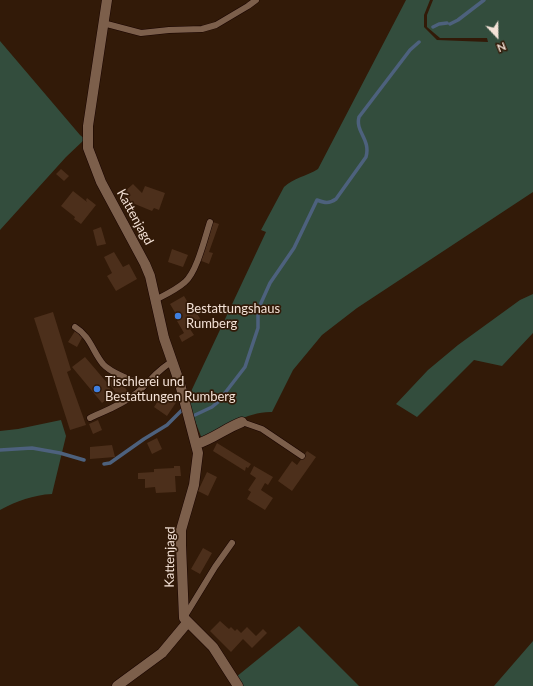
<!DOCTYPE html>
<style>
body{margin:0}
#map{position:relative;width:533px;height:686px;overflow:hidden;background:#321a08;font-family:Lato,sans-serif}
canvas{display:block}
.north{position:absolute;left:477px;top:16px;width:40px;height:40px;-webkit-text-stroke:3px #321a08;paint-order:stroke;rotate:158deg;font-size:11px;font-weight:700;line-height:16px;text-align:center;color:#f4e2d7}
.north::after{content:'';display:block;margin:auto;width:14px;height:18px;background:#f4e2d7;clip-path:polygon(50% 0,100% 100%,50% 72%,0 100%)}
</style>
<div id="map">
<canvas width="533" height="686"></canvas>
<div class="north">N</div>
</div>
<script>
const ctx = document.querySelector('canvas').getContext('2d');
ctx.lineJoin = 'round';
function fillPath(path, color) { ctx.fillStyle = color; ctx.fill(path, 'evenodd'); }
function stroke(path, color, width, dash) { ctx.strokeStyle = color; ctx.lineWidth = width; ctx.lineCap = dash ? 'butt' : 'round'; ctx.setLineDash(dash || []); ctx.stroke(path); }
function write(font, color, halo, rows, align = 'center') {
  ctx.font = font + ' Lato,sans-serif'; ctx.lineWidth = 3.5; ctx.setLineDash([]); ctx.textBaseline = 'middle'; ctx.strokeStyle = halo; ctx.fillStyle = color; for (const [text, x, y, turn = 0] of rows) {
    ctx.save(); ctx.translate(x, y); ctx.rotate((+turn || 0) * Math.PI / 180); ctx.textAlign = isNaN(turn) ? turn : align; if (halo) ctx.strokeText(text, 0, 0); ctx.fillText(text, 0, 0); ctx.restore();
  }
}
const green = new Path2D(`
 M406 0H430L424 15V27L437 40 488 42 487 38H440L427 27V15L433 0H533V192L357 308 322 335 293 370 272 412C249 411 222 428 202 439L187 400 266 232 261 230 284 187C293 178 307 176 318 169Z
 M0 41 80 135 85 139 66 157 0 230Z
 M533 294V333L502 366 474 360 417 417 396 404 428 370 458 345 520 300Z
 M61 420 66 436 52 494C33 495 17 501 0 510V431L18 429Z
 M299 626 359 686H242L236 677Z
 M533 641V686H494Z`);
const stream = new Path2D(`
 M450 24 458 20 484 0
 M433 27 439 24 447 23
 M195 415 212 407 218 402 245 367 258 328V314L261 303 270 283 294 248 317 200C325 203 329 204 336 199L366 157C371 139 355 132 359 117L410 50 419 42
 M0 450 32 448 60 453 84 460
 M104 464 110 463 144 439 167 425 182 410`);
const building = new Path2D(`
 M61 169 69 176 64 181 56 174Z
 M133 184 142 193 145 186 165 193 159 210 154 208 152 211 130 202 122 194Z
 M73 191 87 202 86 200 87 198 96 205 81 224 74 219 75 217 61 206Z
 M213 222 219 224 209 252 213 253 209 264 199 260Z
 M101 227 106 244 97 246 93 230Z
 M172 249 188 255 183 267 168 262Z
 M114 252 123 267 129 264 137 279 116 291 107 276 112 273 104 257Z
 M184 296 193 311 195 310 202 322 190 329 194 335 182 342 179 336 184 333 177 321 179 319 170 304Z
 M53 312 71 370 67 372 86 425 70 430 34 318Z
 M75 331 83 336 77 347 68 342Z
 M85 357 109 385 108 386 114 394 102 403 72 367Z
 M116 376 129 393 121 400 108 382Z
 M164 392 177 401 167 416 154 407Z
 M98 420 102 430 93 434 89 424Z
 M157 438 162 449 152 454 147 443Z
 M217 443 251 464 248 468 246 467 245 471 213 451Z
 M112 445 115 457 90 459V447Z
 M307 451 316 457 292 491 278 481 292 461 297 465Z
 M174 466H180L181 476H175L176 492 156 493 155 487 145 488V479H138V473L154 472V469L174 468Z
 M254 466 273 477 268 485 265 483 261 490 273 498 265 510 247 499 251 492 248 490 256 478 250 474Z
 M207 472 217 477 208 496 198 491Z
 M203 548 212 553 200 574 191 569Z
 M220 621 229 629 231 627 235 631 237 629 241 633 247 627 256 636 263 629 267 633 252 648 243 639 231 652 210 631Z`);
const lane = new Path2D(`
 M103 23 141 33 169 30 202 29 216 25 248 6 256 0
 M155 300C165 295 176 290 185 282 197 272 205 237 210 222
 M75 327C90 336 93 352 103 364 112 374 132 380 144 385
 M90 418C105 411 121 405 134 395 148 385 156 370 172 362
 M242 422 262 429 302 456
 M185 616 215 567 232 543`);
const street = new Path2D(`
 M107 0 88 126V148L101 182 145 264 150 276 164 338 180 384 198 453 194 485 181 530V545L184 618 213 647 238 686
 M197 444C213 439 226 428 242 422
 M117 686 162 653 187 623`);
const markers = [
 [178,316,4,"#3f7fe0"],
 [97,389,4,"#3f7fe0"]
];
const streetNames = [
 ["Kattenjagd",135,217,61],
 ["Kattenjagd",170,557,-89]
];
const poiNames = [
 ["Bestattungshaus",186,309],
 ["Rumberg",186,324],
 ["Tischlerei und",105,382],
 ["Bestattungen Rumberg",105,397]
];
fillPath(green, '#334d3d');
stroke(stream, '#4d617d', 3.5);
fillPath(building, '#4c2f1b');
stroke(lane, '#190400', 7);
stroke(street, '#190400', 11);
stroke(lane, '#7c5f4b', 6);
stroke(street, '#7c5f4b', 10);
for (const [x, y, r, color] of markers) { const dot = new Path2D(); dot.arc(x, y, r, 0, 2 * Math.PI); ctx.fillStyle = color; ctx.fill(dot); stroke(dot, '#321a08', 1.5); }
write('13px', '#f4e2d7', '#321a08', streetNames);
write('13px', '#f4e2d7', '#321a08', poiNames, 'left');
</script>
